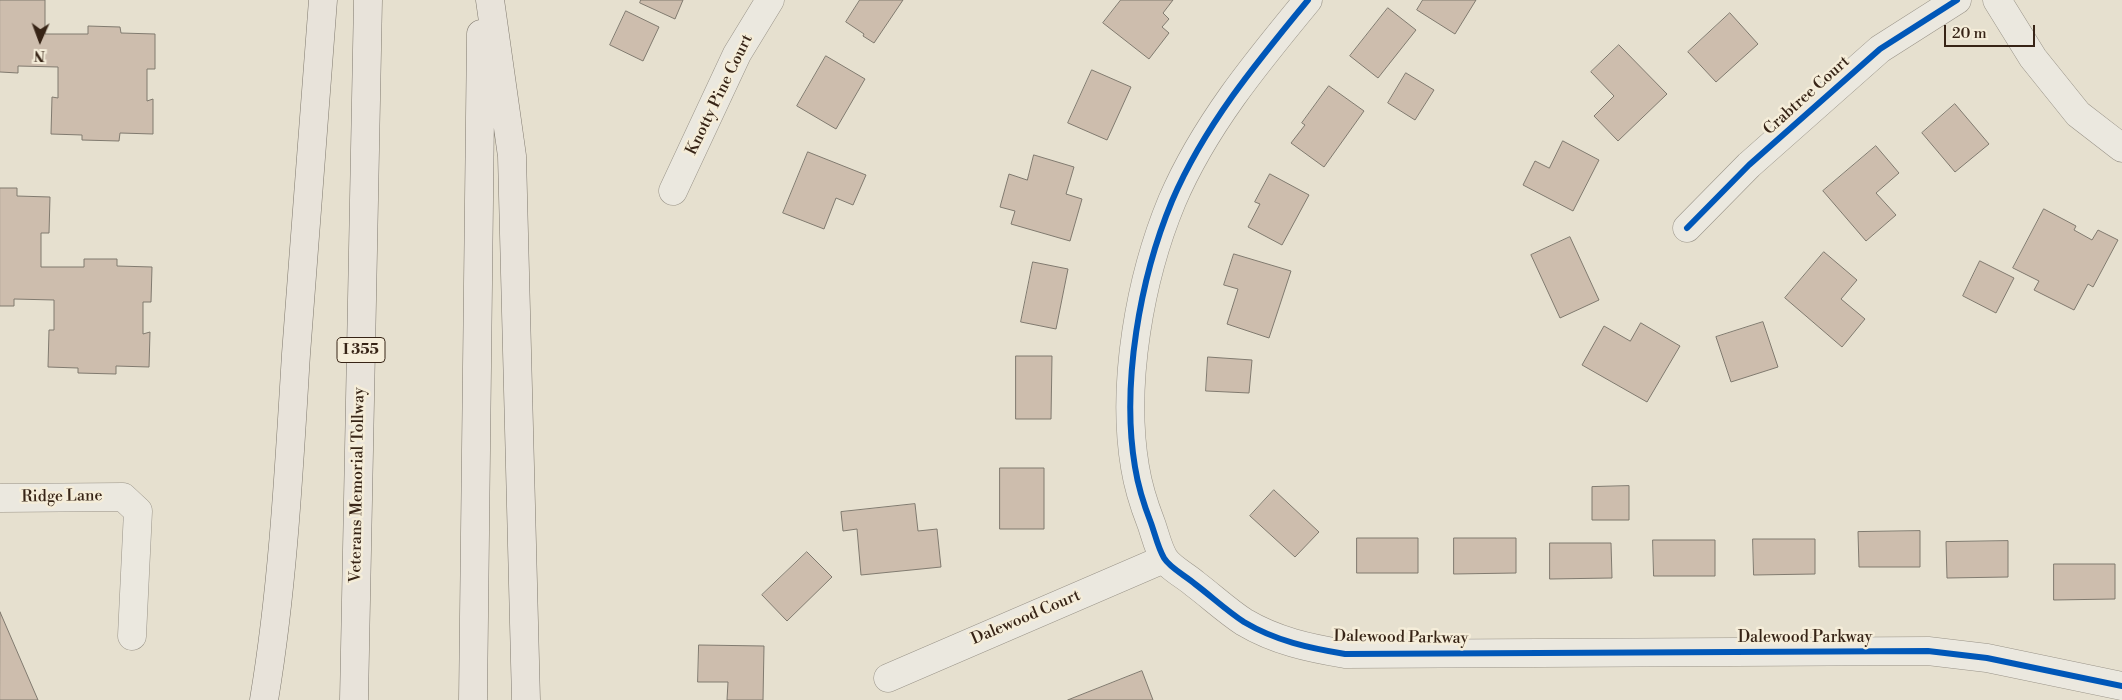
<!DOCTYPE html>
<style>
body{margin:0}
#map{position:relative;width:2122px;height:700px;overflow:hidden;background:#e6e0cf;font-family:"Libre Bodoni",serif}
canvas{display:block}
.north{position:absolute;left:15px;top:15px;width:50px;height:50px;-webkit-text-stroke:4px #f5edd9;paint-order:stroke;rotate:182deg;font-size:14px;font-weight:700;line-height:20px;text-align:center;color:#372416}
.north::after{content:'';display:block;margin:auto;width:18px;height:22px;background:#372416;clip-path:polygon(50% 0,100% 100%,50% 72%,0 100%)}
.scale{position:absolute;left:1944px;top:25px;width:91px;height:22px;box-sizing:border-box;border:2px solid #372416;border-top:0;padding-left:6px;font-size:15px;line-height:18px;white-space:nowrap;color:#372416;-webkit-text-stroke:4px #f5edd9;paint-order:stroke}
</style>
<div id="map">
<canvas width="2122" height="700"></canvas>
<div class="north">N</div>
<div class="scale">20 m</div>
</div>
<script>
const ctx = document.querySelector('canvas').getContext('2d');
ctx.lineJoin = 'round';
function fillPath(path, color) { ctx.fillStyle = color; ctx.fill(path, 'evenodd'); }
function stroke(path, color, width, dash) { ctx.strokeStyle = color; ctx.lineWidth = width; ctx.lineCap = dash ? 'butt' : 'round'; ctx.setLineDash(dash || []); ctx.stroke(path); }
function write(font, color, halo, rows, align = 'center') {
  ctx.font = font + ' "Libre Bodoni",serif'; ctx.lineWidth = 5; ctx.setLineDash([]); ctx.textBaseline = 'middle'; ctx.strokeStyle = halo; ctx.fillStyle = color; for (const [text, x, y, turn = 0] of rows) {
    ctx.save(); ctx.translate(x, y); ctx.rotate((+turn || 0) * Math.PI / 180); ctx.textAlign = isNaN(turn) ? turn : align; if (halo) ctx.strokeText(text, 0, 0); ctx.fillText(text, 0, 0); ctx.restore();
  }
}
const building = new Path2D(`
 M0 0H45V34H88V26L120 27 121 33 155 34V69H147V101L153 99V134L120 133 119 141 82 140V135L51 134 52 97 58 98V67L18 66V73L0 72Z
 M641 0H683L675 19 640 3Z
 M860 0H903L874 43 863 36 864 34 846 22Z
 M1121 0H1173L1163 13 1169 19 1162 27 1169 33 1149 59 1103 23Z
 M1423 0H1476L1455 34 1417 10Z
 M1388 8 1416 30 1378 78 1350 56Z
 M626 11 659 27 643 61 610 45Z
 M1730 13 1758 44 1716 82 1688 52Z
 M1619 45 1667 94 1618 141 1594 116 1614 96 1591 72Z
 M826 56 865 79 836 129 797 106Z
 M1092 70 1131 87 1107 140 1068 123Z
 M1406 73 1434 90 1415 120 1388 103Z
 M1329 86 1364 111 1324 167 1291 143 1305 125 1302 123Z
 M1955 104 1989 144 1955 172 1922 133Z
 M1563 141 1599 160 1573 211 1523 185 1535 161 1549 168Z
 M1876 146 1899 173 1876 193 1896 215 1866 241 1823 191Z
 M808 152 866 175 853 205 836 198 824 229 783 213Z
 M1034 155 1074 167 1066 194 1082 199 1070 241 1011 224 1015 211 1000 207 1009 174 1027 180Z
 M1270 174 1309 195 1282 245 1248 227 1260 204 1255 202Z
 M0 188H17V196L50 197 49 233H41V267H84V259H117V266L152 267 151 302H143V334L150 332 149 367 116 366V374L78 373V368L48 367 49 330H54V300L14 299V306H0Z
 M2044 209 2076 226 2074 230 2092 240 2098 230 2118 240 2093 287 2088 284 2074 310 2034 290 2039 281 2013 268Z
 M1570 237 1599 300 1560 318 1531 255Z
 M1824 252 1857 280 1841 299 1865 319 1842 347 1785 298Z
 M1234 254 1291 271 1269 338 1227 324 1238 289 1224 285Z
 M1980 261 2014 278 1996 313 1963 296Z
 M1033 262 1068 269 1056 329 1021 322Z
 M1763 322 1778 367 1731 382 1716 337Z
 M1641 323 1680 346 1647 402 1582 365 1604 326 1630 341Z
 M1016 356H1052L1051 419H1016Z
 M1208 357 1252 360 1249 393 1206 391Z
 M1000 468H1044V529H1000Z
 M1629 486V520H1592V487Z
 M1274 490 1319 532 1295 557 1250 516Z
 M915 504 918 531 937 529 941 567 861 575 857 529 843 531 841 512Z
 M1920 531V567H1859L1858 532Z
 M1357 538H1418V573H1357Z
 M1454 538H1516V573L1454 574Z
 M1753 539H1815V574L1754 575Z
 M1653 540H1715V576H1654Z
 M2008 541V577L1947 578 1946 542Z
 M1550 543H1611L1612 578 1550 579Z
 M807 552 832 577 787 621 762 595Z
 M2054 564H2115V599L2054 600Z
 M0 612 38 700H0Z
 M699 645 764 646 763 700H727L728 682H698Z
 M1142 671 1153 700H1068Z`);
const minor = new Path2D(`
 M1308 0C1256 63 1204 126 1172 201 1140 278 1121 384 1135 467 1138 486 1144 505 1151 523 1155 534 1158 548 1164 558 1170 568 1186 576 1195 584 1211 596 1227 611 1244 622 1276 641 1309 648 1345 654L1928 651 1987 658 2122 686
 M1997 0 2033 58 2078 114 2122 148
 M673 191 737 54 770 0
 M1687 228 1749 165 1880 49 1957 0
 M0 498 123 497 138 511 132 636
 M888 678 1164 559`);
const highway = new Path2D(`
 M490 0 512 156 526 700
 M264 700C283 586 289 469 296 354 304 236 313 118 323 0
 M354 700 368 0
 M473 700 481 34`);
const cycleway = new Path2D(`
 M1308 0C1256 63 1204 126 1172 201 1140 278 1121 384 1135 467 1138 486 1144 505 1151 523 1155 534 1158 548 1164 558 1170 568 1186 576 1195 584 1211 596 1227 611 1244 622 1276 641 1309 648 1345 654L1928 651 1987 658 2122 686
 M1687 228 1749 165 1880 49 1957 0`);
const shields = [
 [361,350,48]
];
const shieldNames = [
 ["I 355",361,350]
];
const streetNames = [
 ["Knotty Pine Court",720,95,-64],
 ["Crabtree Court",1807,96,-42],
 ["Veterans Memorial Tollway",358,485,-89],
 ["Ridge Lane",62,497,-1],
 ["Dalewood Court",1026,618,-23],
 ["Dalewood Parkway",1401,638,1],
 ["Dalewood Parkway",1805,638]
];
fillPath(building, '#cdbdad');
stroke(building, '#807a6f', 1);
stroke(minor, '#999388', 29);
stroke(highway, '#807a6f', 29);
stroke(minor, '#ebe8df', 28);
stroke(highway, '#e8e3da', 28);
stroke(cycleway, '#0057b8', 6);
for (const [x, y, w] of shields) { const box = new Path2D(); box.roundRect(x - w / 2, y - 12.5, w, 25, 4); ctx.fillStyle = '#f5edd9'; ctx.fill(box); stroke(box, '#372416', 1); }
write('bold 15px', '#372416', null, shieldNames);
write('16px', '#372416', '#f5edd9', streetNames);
</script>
